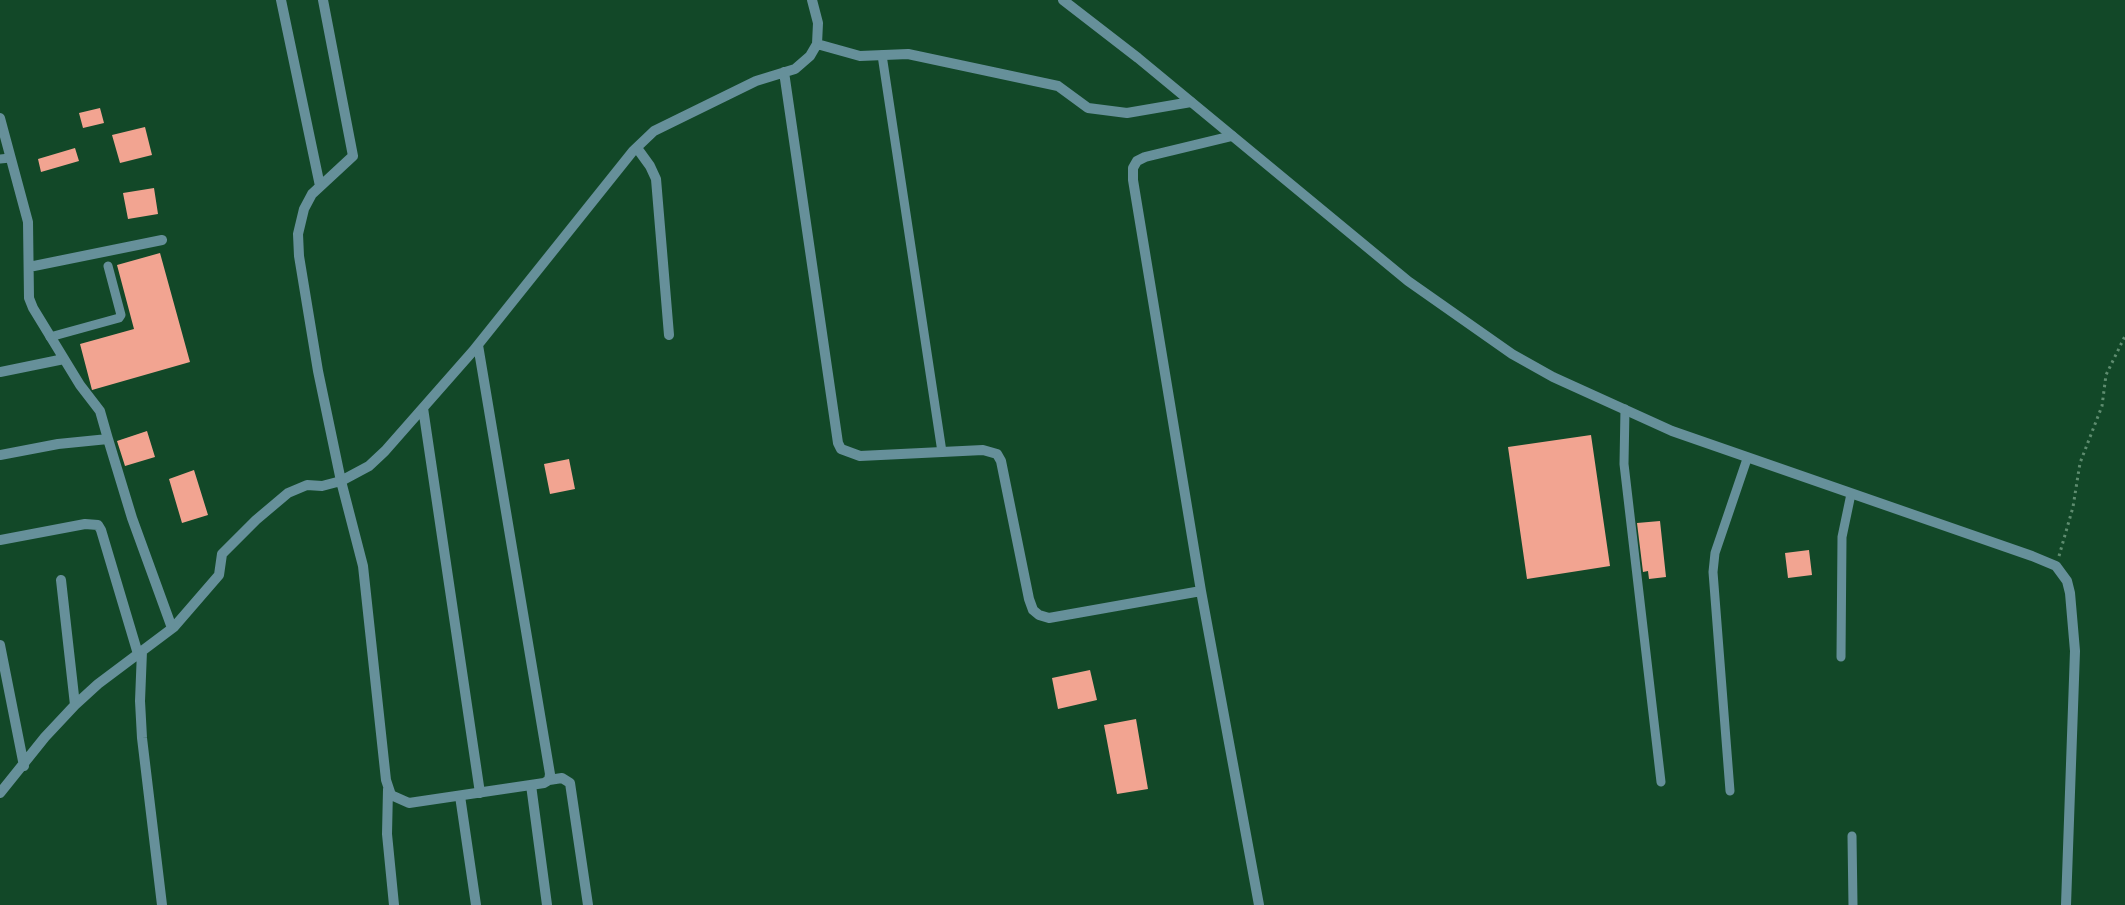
<!DOCTYPE html>
<html>
<head>
<meta charset="utf-8">
<style>
	body { margin:0 }
	canvas { display:block; background:#124828 }
</style>
</head>
<body>
<canvas width="2125" height="905"></canvas>
<script>
const c = document.querySelector('canvas').getContext('2d');
c.lineJoin = 'round';
function paint(path, color) {
  c.fillStyle = color;
  c.fill(path, 'evenodd');
}
function toPath(rows) {
  const path = new Path2D();
  for (const r of rows) {
    path.moveTo(r[0], r[1]);
    for (let i = 2; i < r.length; i += 2) path.lineTo(r[i], r[i + 1]);
  }
  return path;
}
function strokePath(path, color, width, dash) {
  c.strokeStyle = color;
  c.lineWidth = width;
  c.lineCap = dash ? 'butt' : 'round';
  c.setLineDash(dash || []);
  c.stroke(path);
}
const building = toPath([
	[100,108,104,123,83,128,79,113],
	[145,127,152,155,120,163,112,135],
	[75,148,79,161,41,172,38,159],
	[154,188,158,214,128,219,123,193],
	[160,253,190,362,92,390,80,344,134,329,117,265],
	[147,431,155,457,125,466,117,441],
	[1591,435,1610,566,1527,579,1508,447],
	[569,459,575,489,550,494,544,464],
	[194,470,208,515,182,523,169,479],
	[1660,521,1666,577,1649,579,1648,571,1643,572,1637,523],
	[1809,550,1812,575,1788,578,1785,553],
	[1090,670,1097,700,1058,709,1052,678],
	[1136,719,1148,789,1117,794,1104,725]
]);
const path = toPath([
	[2059,556,2073,507,2080,463,2102,406,2106,375,2125,336]
]);
const service = toPath([
	[882,55,942,452],
	[0,159,10,158],
	[50,337,119,318,121,315,108,266],
	[1625,409,1624,464,1661,782],
	[1841,657,1842,537,1851,494],
	[1730,791,1713,572,1715,553,1747,459],
	[1852,836,1853,905]
]);
const minor = toPath([
	[281,0,320,186],
	[323,0,353,156,312,194,304,209,298,234,299,256,318,371,341,481,363,566,386,780,391,795,409,803,544,783,549,780,550,774,478,345],
	[817,44,860,56,908,54,1058,86,1088,108,1127,113,1191,102],
	[784,72,838,443,841,449,860,456,983,450,997,454,1001,461,1029,599,1033,610,1039,615,1049,618,1201,591],
	[0,118,28,222,29,298,33,308,80,385,100,411,108,439],
	[1232,136,1145,157,1137,161,1133,168,1133,180,1201,591,1259,905],
	[637,148,650,166,656,179,669,335],
	[29,267,162,240],
	[0,372,64,359],
	[423,408,480,793],
	[0,455,58,444,108,439,132,518,172,628],
	[0,540,85,524,98,525,101,530,138,654],
	[61,580,75,705],
	[0,645,24,766],
	[142,651,140,701,142,738,162,905],
	[549,780,562,778,570,783,588,905],
	[531,785,547,905],
	[388,789,387,834,394,905],
	[0,793,45,737,75,705,98,684,174,627,219,575,222,554,256,520,288,493,307,485,322,486,341,481,369,466,385,451,473,351,633,151,654,131,756,81,795,69,810,56,817,44,818,23,812,0],
	[460,796,476,905]
]);
const tertiary = toPath([
	[1063,0,1138,58,1408,281,1512,354,1553,377,1672,431,2032,556,2056,566,2067,581,2070,593,2075,651,2066,905]
]);
paint(building, '#f2a491');
strokePath(path, '#5e8c6f', 3, [2.5, 4]);
strokePath(service, '#66909a', 9);
strokePath(minor, '#66909a', 10);
strokePath(tertiary, '#66909a', 10);
</script>
</body>
</html>
